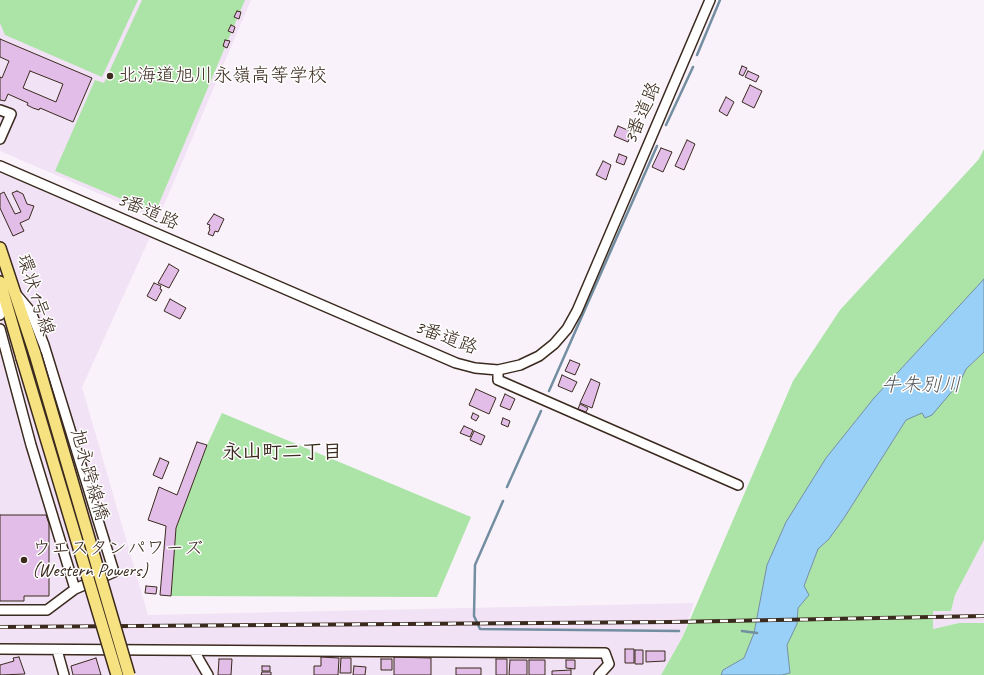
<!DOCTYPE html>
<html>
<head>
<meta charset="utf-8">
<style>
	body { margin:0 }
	canvas { display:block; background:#f9f2fa }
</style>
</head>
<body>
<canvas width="984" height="675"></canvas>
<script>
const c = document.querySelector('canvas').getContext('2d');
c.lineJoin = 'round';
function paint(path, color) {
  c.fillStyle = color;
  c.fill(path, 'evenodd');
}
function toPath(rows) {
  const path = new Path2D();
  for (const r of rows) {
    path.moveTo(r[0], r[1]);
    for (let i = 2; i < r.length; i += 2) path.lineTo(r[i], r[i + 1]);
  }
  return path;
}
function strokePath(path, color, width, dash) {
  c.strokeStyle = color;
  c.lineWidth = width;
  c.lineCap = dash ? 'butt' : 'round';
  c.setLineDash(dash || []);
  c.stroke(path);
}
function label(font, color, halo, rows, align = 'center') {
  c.font = font + ' Caveat,"Klee One",sans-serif';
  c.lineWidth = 3;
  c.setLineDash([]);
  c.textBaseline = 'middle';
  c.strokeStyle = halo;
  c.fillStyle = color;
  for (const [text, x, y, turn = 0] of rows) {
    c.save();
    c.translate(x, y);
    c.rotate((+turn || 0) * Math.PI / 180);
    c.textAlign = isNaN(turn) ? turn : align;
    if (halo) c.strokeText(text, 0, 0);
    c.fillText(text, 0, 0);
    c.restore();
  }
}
const built = toPath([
	[0,0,251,0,158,219,0,151],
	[0,173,151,235,82,387,148,615,694,603,682,638,661,675,0,675],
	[984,540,984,623,959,623,933,629,933,610,951,611,955,595]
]);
const green = toPath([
	[0,0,138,0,102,77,5,35,0,23],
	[142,0,245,0,155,213,55,171,95,80,104,83],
	[984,149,984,279,874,398,826,458,786,522,767,565,754,633,744,658,723,670,721,675,661,675,682,638,793,381,840,310,979,159],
	[984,352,984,540,955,595,951,611,933,611,933,629,959,623,984,623,984,675,782,675,790,673,787,645,797,624,798,608,808,595,804,587,818,549,829,539,844,518,906,420,922,413,960,382,966,369],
	[222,413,471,517,437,597,171,596,176,528,207,445]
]);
const water = toPath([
	[984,279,984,352,966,369,960,382,932,415,925,418,922,413,906,420,844,518,829,539,818,549,804,586,809,595,798,608,797,624,787,645,790,673,782,675,721,675,723,670,744,658,754,633,767,565,786,522,826,458,874,398,984,279]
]);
const stream = toPath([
	[697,55,720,0],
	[666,125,693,67],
	[549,391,657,146],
	[507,487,541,411],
	[503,501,475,565,474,616,480,629,679,631],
	[742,631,757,633]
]);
const building = toPath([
	[237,11,241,12,239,19,234,17,237,11],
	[231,25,235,27,233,33,228,31,231,25],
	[0,39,92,78,73,122,40,108,39,110,33,108,27,105,28,103,8,94,5,101,0,100,0,77,2,78,9,61,0,57,0,39],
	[30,71,63,84,56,102,23,88,30,71],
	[225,40,230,41,227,48,223,46,225,40],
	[742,66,747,68,743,76,739,74,742,66],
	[748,71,759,76,756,82,745,77,748,71],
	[750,85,762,91,754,108,742,102,750,85],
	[726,97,734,102,727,116,719,111,726,97],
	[618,126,632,132,628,142,614,136,618,126],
	[687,140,695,144,684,170,675,166,687,140],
	[661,148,672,152,663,172,652,167,661,148],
	[619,154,627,157,624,165,616,162,619,154],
	[603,161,611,165,606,180,596,175,603,161],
	[17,191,23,194,27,204,34,206,29,219,20,223,24,231,13,236,0,208,0,194,4,192,15,214,21,212,12,193,17,191],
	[214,214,224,219,218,232,215,231,213,236,208,234,210,229,209,228,210,225,207,224,214,214],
	[169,264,179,270,169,288,158,283,169,264],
	[154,283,161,286,160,289,162,290,156,301,147,296,154,283],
	[170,299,186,308,180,319,164,311,170,299],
	[570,360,580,364,575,375,565,371,570,360],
	[562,375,577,382,572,392,558,386,562,375],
	[591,379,600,383,592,408,580,403,591,379],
	[476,389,496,398,489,414,469,405,476,389],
	[505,394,515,399,510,410,500,406,505,394],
	[580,404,588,408,586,412,578,409,580,404],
	[473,413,479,416,476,421,471,418,473,413],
	[503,418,510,421,508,427,501,424,503,418],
	[464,426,473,430,470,437,460,433,464,426],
	[474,431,485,436,481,445,470,440,474,431],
	[197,442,207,445,176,528,171,596,160,595,166,526,148,520,159,487,177,495,197,442],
	[160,458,169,462,162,479,153,475,160,458],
	[0,515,46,515,49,524,49,596,24,596,24,601,0,601,0,515],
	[146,586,157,587,156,594,145,593,146,586],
	[625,649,634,649,634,663,625,663,625,649],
	[635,650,643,650,643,664,635,664,635,650],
	[646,651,665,651,665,661,646,662,646,651],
	[19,657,25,674,0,675,0,665,14,661,13,658,19,657],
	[321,657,339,658,338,675,314,675,314,666,321,666,321,657],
	[394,657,431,658,431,675,394,675,394,657],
	[96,658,101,675,73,675,71,666,96,658],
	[341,658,351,658,351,673,340,673,341,658],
	[219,659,232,659,231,675,218,675,219,659],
	[381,659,392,659,392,670,381,670,381,659],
	[496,659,507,659,507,675,496,675,496,659],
	[510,660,527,660,527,675,509,675,510,660],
	[529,660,545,660,545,675,529,675,529,660],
	[566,660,575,660,575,669,566,668,566,660],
	[262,666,270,666,270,671,262,671,262,666],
	[354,666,366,667,365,675,353,675,354,666],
	[456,668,481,668,481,675,456,675,456,668],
	[571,670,571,675,552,675,552,671,571,670],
	[262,672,271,672,271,675,261,675,262,672]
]);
const minor = toPath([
	[0,110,11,114,0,139],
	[0,166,456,363,475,368,498,370,520,365,539,356,554,344,567,329,577,311,710,0],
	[0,315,4,297],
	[0,329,31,445,75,589],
	[498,370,498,380,738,485],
	[0,610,47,610,75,589,114,572,44,345,31,312,16,294],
	[0,649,605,653,609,664,599,675],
	[57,650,64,675],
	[194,651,208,675]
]);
const major = toPath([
	[0,248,35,354],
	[0,282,22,358]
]);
const rail = toPath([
	[0,627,672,622,984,616]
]);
const majorBridge = toPath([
	[35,354,129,675],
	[22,358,117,675]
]);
const markers = [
	[110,76,4,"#3b2a1e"],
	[24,560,4,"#3b2a1e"]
];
const poiNames = [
	["北海道旭川永嶺高等学校",118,76],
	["ウエスタンパワーズ",32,549],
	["(Western Powers)",32,571]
];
const streetNames = [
	["3番道路",643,113,-67],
	["3番道路",148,212,23],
	["環状1号線",35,295,72],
	["3番道路",446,338,20],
	["旭永跨線橋",89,475,74]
];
const waterNames = [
	["牛朱別川",921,386]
];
const neighbourhoodNames = [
	["永山町二丁目",282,453]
];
paint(built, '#f2e2f5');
paint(green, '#ace4a8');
paint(water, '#99d0f8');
strokePath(water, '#738ea1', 1);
strokePath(stream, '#738ea1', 2.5);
paint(building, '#e2bde8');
strokePath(building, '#3b2a1e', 1);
strokePath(minor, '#3b2a1e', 12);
strokePath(major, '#3b2a1e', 14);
strokePath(minor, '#fff', 9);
strokePath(major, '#f6e281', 11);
strokePath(rail, '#3b2a1e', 4);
strokePath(rail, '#fff', 2.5, [8]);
strokePath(majorBridge, '#3b2a1e', 14, []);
strokePath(majorBridge, '#f6e281', 11);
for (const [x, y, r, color] of markers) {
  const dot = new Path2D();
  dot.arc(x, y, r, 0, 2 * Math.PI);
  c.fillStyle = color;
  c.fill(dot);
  strokePath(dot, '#fff', 1.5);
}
label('19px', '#3b2a1e', '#fff', poiNames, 'left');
label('19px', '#3b2a1e', '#fff', streetNames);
label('italic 20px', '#575c5f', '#fff', waterNames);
label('bold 20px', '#3b2a1e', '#fff', neighbourhoodNames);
</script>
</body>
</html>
